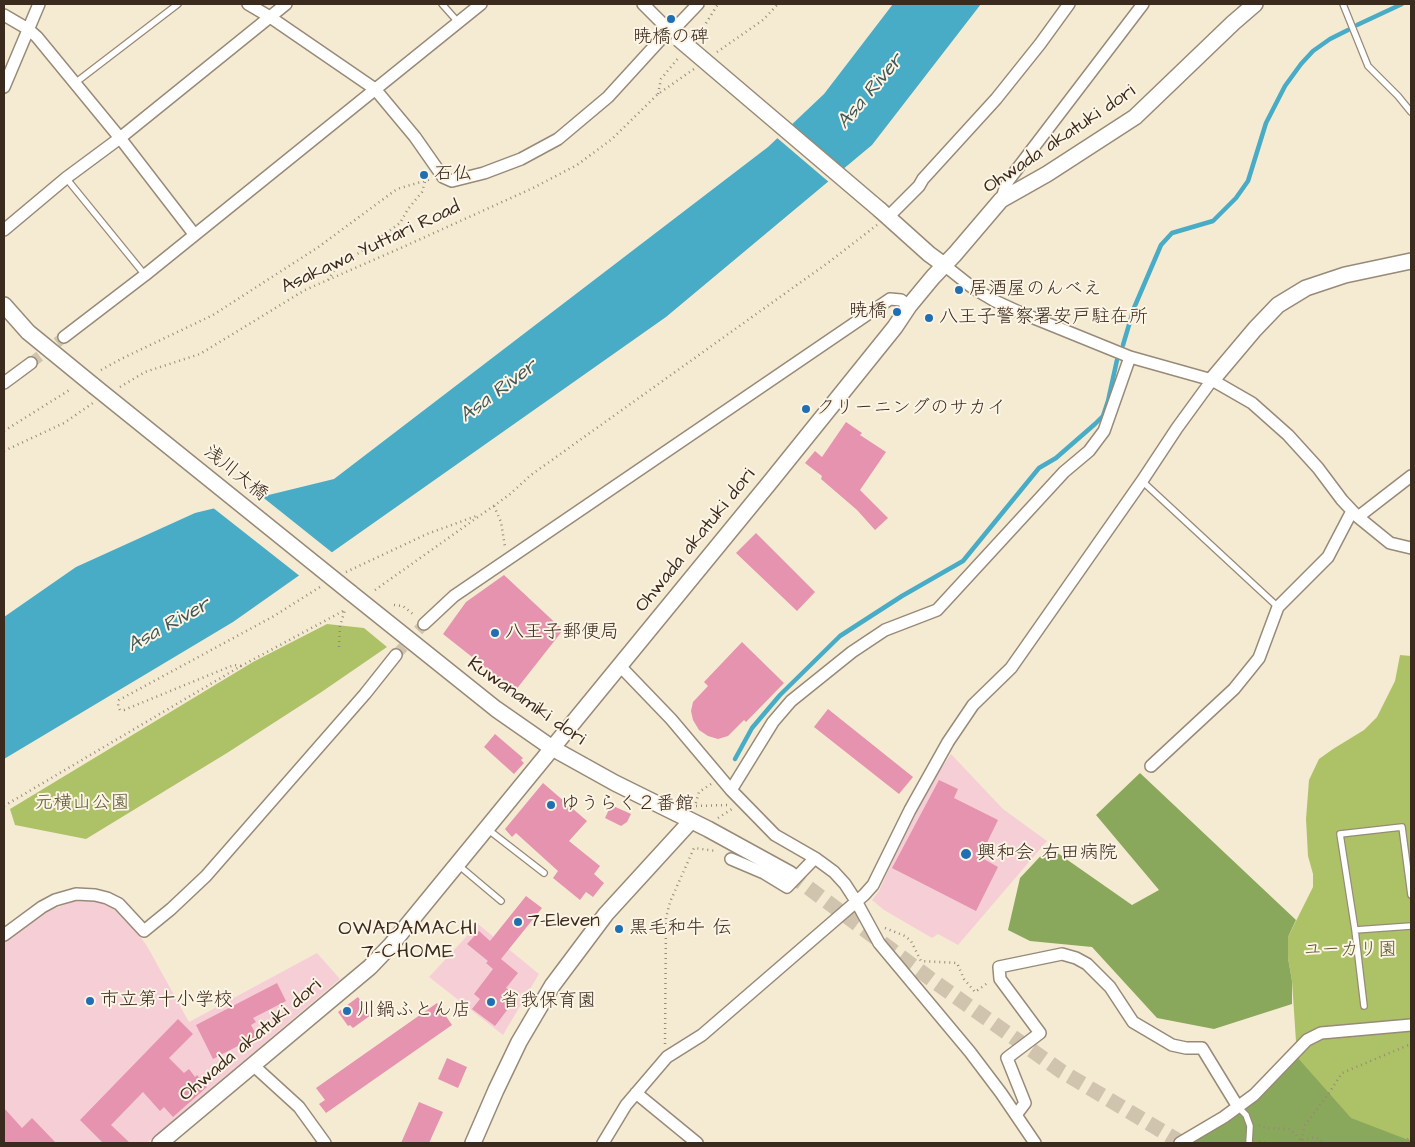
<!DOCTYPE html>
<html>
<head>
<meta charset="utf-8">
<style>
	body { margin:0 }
	#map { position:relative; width:1415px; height:1147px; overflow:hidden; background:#f5ebd3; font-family:"Architects Daughter",sans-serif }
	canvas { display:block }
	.frame { position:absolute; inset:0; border:5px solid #3b2a1e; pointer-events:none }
</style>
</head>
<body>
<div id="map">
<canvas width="1415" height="1147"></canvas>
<div class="frame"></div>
</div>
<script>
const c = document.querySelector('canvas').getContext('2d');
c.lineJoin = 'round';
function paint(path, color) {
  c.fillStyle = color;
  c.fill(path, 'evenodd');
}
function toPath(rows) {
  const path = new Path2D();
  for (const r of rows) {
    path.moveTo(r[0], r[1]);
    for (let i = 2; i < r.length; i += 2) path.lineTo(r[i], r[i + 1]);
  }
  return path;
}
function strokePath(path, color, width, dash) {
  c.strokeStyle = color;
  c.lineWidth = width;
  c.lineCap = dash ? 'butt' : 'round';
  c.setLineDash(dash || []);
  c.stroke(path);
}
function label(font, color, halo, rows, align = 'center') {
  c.font = font + ' "Architects Daughter","Klee One",sans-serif';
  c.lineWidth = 4;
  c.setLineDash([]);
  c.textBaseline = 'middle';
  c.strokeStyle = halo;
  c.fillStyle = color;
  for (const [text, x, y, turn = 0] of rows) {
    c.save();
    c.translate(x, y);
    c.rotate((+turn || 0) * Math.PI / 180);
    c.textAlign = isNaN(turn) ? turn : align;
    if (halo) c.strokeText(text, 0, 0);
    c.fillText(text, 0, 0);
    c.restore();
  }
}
const built = toPath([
	[951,754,1003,809,1047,841,958,945,938,934,932,938,884,910,872,900,879,891,899,847,932,781],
	[92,899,105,902,116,907,129,921,147,946,189,1022,317,953,340,979,147,1143,4,1143,4,943,43,913,77,900],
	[478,924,539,974,503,1035,429,977]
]);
const green = toPath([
	[327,624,364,628,387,647,320,693,227,753,86,839,15,825,10,809,253,662],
	[1400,655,1411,656,1411,1143,1188,1143,1268,1090,1297,1057,1292,981,1288,958,1288,937,1313,887,1313,874,1308,856,1306,819,1309,780,1319,759,1333,749,1364,730,1377,717,1395,681]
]);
const forest = toPath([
	[1140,773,1296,920,1288,937,1288,958,1292,981,1292,1004,1214,1029,1157,1018,1092,947,1030,941,1008,930,1020,878,1049,847,1132,905,1159,890,1096,815],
	[1297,1057,1351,1118,1411,1141,1411,1143,1188,1143,1268,1090]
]);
const water = toPath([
	[893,4,981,4,872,145,666,317,233,622,4,759,4,617,76,567,195,513,334,479,768,147,824,94]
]);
const pier = toPath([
	[789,123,845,170,830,183,776,137],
	[260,495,334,554,301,577,212,507]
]);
const stream = toPath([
	[1357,25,1402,4],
	[1123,345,1134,308,1161,245,1172,233,1213,221,1236,198,1248,181,1266,123,1285,86,1301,64,1313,51,1330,39,1348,30],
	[735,759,752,728,780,695,840,636,902,596,963,561,1039,468,1056,458,1095,424,1103,416,1108,401,1117,360]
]);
const building = toPath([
	[846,422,862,433,860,435,886,452,860,490,888,518,875,530,857,510,821,479,822,476,805,463,815,451,822,457],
	[756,533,815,592,797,611,736,553],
	[504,575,563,630,515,691,443,634,466,602],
	[742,642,784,683,746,722,744,720,728,736,718,739,708,736,699,730,693,720,691,711,693,702,708,686,704,682],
	[828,709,913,777,899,794,814,727],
	[495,734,523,758,521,760,524,763,514,774,484,747],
	[939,780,958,789,954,798,998,820,980,857,998,867,976,911,892,868],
	[543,783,587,821,569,841,600,866,594,874,604,883,593,897,586,892,580,900,553,878,558,871,516,833,512,837,505,829],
	[611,805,631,814,627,822,621,826,605,818],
	[526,896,542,908,501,959,518,973,506,988,517,997,495,1026,472,1009,480,999,474,994,493,969,486,963,488,961,467,944,479,931,490,941],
	[277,983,286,1001,253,1018,256,1022,251,1025,257,1036,213,1059,196,1025],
	[358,997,371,1015,353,1028,350,1025,348,1026,338,1012],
	[437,1003,452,1025,326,1113,319,1104,325,1100,316,1088],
	[178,1019,193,1034,169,1058,184,1073,189,1069,195,1077,197,1075,207,1087,173,1117,164,1107,160,1111,143,1092,111,1125,130,1143,103,1143,80,1120],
	[447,1058,467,1067,458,1088,438,1079],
	[419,1102,443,1112,429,1143,401,1143],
	[4,1108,22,1128,32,1118,56,1143,4,1143]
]);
const minorTunnel = toPath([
	[31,363,64,337],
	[396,655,424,624]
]);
const tertiaryTunnel = toPath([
	[790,874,932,980,1061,1071,1182,1143]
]);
const path = toPath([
	[698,36,718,4],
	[717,52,763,20,778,4],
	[658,94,661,79,679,57],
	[328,280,334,271,400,223,408,209,422,192,425,182],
	[101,370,121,359,213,315,317,248,397,189,431,179],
	[120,387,145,372,200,354,305,290,403,247,533,188,577,165,612,139,658,94,694,69],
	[4,431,71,389],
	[4,451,64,423,93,403],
	[494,506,501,522,505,547],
	[346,572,427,534,479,515],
	[375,590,509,495,531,475,829,262,877,225],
	[394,605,403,606,414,615],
	[339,647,340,626,345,610],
	[241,666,234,665,219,671,124,710,120,710,118,706,119,700,274,616,320,587],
	[711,784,699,792,695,806,728,805],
	[4,806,241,666,345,610],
	[718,818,732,809],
	[885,928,905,936,911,941,921,961,957,963,964,979,975,992,989,982],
	[665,1044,666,918,670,902,694,848,716,851],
	[1259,1125,1267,1128,1290,1129,1301,1140,1301,1143],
	[1301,1140,1305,1125,1329,1093,1342,1073,1411,1044],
	[1259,1141,1268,1143],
	[1299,1143,1301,1140,1315,1137,1325,1143],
	[1404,1143,1411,1136]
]);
const service = toPath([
	[442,4,458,22],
	[1343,4,1368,66,1398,96,1411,112],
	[75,83,178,4],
	[66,178,145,275],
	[1142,481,1278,607],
	[486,828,544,873],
	[457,864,501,901],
	[1355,930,1411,926],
	[1364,1006,1355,930,1340,834,1402,827,1411,895],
	[1238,1107,1246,1115,1250,1126,1249,1143]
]);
const minor = toPath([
	[248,4,270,17,375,89,415,137,443,177,452,181,484,173,521,159,558,139,608,97,661,39,677,26,698,4],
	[643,4,670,31],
	[4,15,28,29,37,37,120,138,194,234],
	[4,87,39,4],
	[1001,200,1008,181,1143,4],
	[888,217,919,186,923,179,996,99,1040,44,1069,4],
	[4,230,66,178,120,138,286,4],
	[944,265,973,288,995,301,1019,312,1130,357,1212,380,1252,403,1288,435,1318,468,1342,500,1358,517,1390,543,1411,548],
	[64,337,145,275,481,4],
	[4,383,31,363],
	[1358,517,1411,476],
	[424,624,454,596,890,299,901,300,909,306],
	[619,665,671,719,731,790,775,835,815,858,834,872,845,884,856,901,879,943,970,1052,1001,1093,1035,1143],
	[1151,766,1234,689,1259,658,1278,607,1328,557,1352,511],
	[731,790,773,722,791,701,852,652,885,630,937,610,1064,472,1089,451,1104,431,1130,357],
	[731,859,764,873,787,887,815,858],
	[4,935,42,907,55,900,76,894,95,895,107,898,119,904,144,931,171,909,206,876,365,694,396,655],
	[254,1066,299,1107,325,1143],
	[636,1093,697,1143],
	[1016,1115,1025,1103,1007,1058,1040,1033,1000,979,999,967,1062,954,1076,958,1087,964,1110,987,1133,1022,1172,1045,1186,1048,1202,1048,1238,1107],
	[603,1143,626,1105,667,1057,702,1035,864,895,873,885,910,810,948,742,973,705,1011,668,1142,481,1177,428,1212,380],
	[1180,1143,1224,1117,1254,1095,1307,1040,1321,1033,1411,1025]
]);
const tertiary = toPath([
	[880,210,929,254,944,265],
	[4,305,28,332,94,386],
	[1212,380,1255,329,1278,305,1306,288,1345,275,1411,261],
	[351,593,496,709,552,748,615,783,708,829,790,874],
	[160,1143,370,967,391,945,771,481,895,327,909,306,933,277,955,254,1001,200,1047,174,1135,117,1233,23,1255,4],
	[473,1143,496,1090,519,1042,552,986,606,914,691,821]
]);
const tertiaryBridge = toPath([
	[679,39,880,210],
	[94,386,351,593]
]);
const markers = [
	[671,19,5,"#1f6fb2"],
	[424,175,5,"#1f6fb2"],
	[959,290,5,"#1f6fb2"],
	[897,312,5,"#1f6fb2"],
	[929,318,5,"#1f6fb2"],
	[806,409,5,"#1f6fb2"],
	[495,633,5,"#1f6fb2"],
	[551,805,5,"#1f6fb2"],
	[966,854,6,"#1f6fb2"],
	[518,922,5,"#1f6fb2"],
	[619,929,5,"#1f6fb2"],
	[90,1001,5,"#1f6fb2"],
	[491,1002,5,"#1f6fb2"],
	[347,1011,5,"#1f6fb2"]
];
const poiNames = [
	["暁橋の碑",671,38,"center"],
	["石仏",434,175],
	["居酒屋のんべえ",969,290],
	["暁橋",887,312,"right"],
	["八王子警察署安戸駐在所",939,318],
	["クリーニングのサカイ",816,409],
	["八王子郵便局",505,633],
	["ゆうらく２番館",561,805],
	["興和会 右田病院",977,854],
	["7-Eleven",528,922],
	["黒毛和牛 伝",629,929],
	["市立第十小学校",100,1001],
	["省我保育園",501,1002],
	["川鍋ふとん店",357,1011]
];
const streetNames = [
	["Ohwada akatuki dori",1060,140,-34],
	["Asakawa Yuttari Road",371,248,-25],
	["浅川大橋",235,474,39],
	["Ohwada akatuki dori",696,541,-51],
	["Kuwanamiki dori",526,702,35],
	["Ohwada akatuki dori",251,1041,-40]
];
const parkNames = [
	["元横山公園",82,804],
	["ユーカリ園",1350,951]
];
const waterNames = [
	["Asa River",871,92,-50],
	["Asa River",499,392,-37],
	["Asa River",169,626,-29]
];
const neighbourhoodNames = [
	["OWADAMACHI",408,930],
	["7-CHOME",408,953]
];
paint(built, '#f6cfd6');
paint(green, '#adc266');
paint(forest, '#8aa85b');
paint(water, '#48acc7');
paint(pier, '#f5ebd3');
strokePath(stream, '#48acc7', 4.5);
paint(building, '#e593ae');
strokePath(minorTunnel, '#d0c4af', 11, [11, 5.5]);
strokePath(tertiaryTunnel, '#d0c4af', 15, [15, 8]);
strokePath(service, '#988a78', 8);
strokePath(minor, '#988a78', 14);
strokePath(tertiary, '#988a78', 18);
strokePath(path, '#988a78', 2.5, [1, 4]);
strokePath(service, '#fff', 5.5);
strokePath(minor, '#fff', 11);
strokePath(tertiary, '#fff', 15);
strokePath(tertiaryBridge, '#988a78', 18, []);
strokePath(tertiaryBridge, '#fff', 15);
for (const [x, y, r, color] of markers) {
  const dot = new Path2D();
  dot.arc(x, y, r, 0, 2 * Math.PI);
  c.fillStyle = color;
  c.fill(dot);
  strokePath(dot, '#fcf5e5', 2);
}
label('19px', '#3b2a1e', '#fcf5e5', poiNames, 'left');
label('19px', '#3b2a1e', '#fcf5e5', streetNames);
label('19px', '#5d5834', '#fcf5e5', parkNames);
label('italic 20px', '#405859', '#fcf5e5', waterNames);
c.letterSpacing = '1px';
label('20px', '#3b2a1e', '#fcf5e5', neighbourhoodNames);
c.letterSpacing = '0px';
</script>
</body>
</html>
